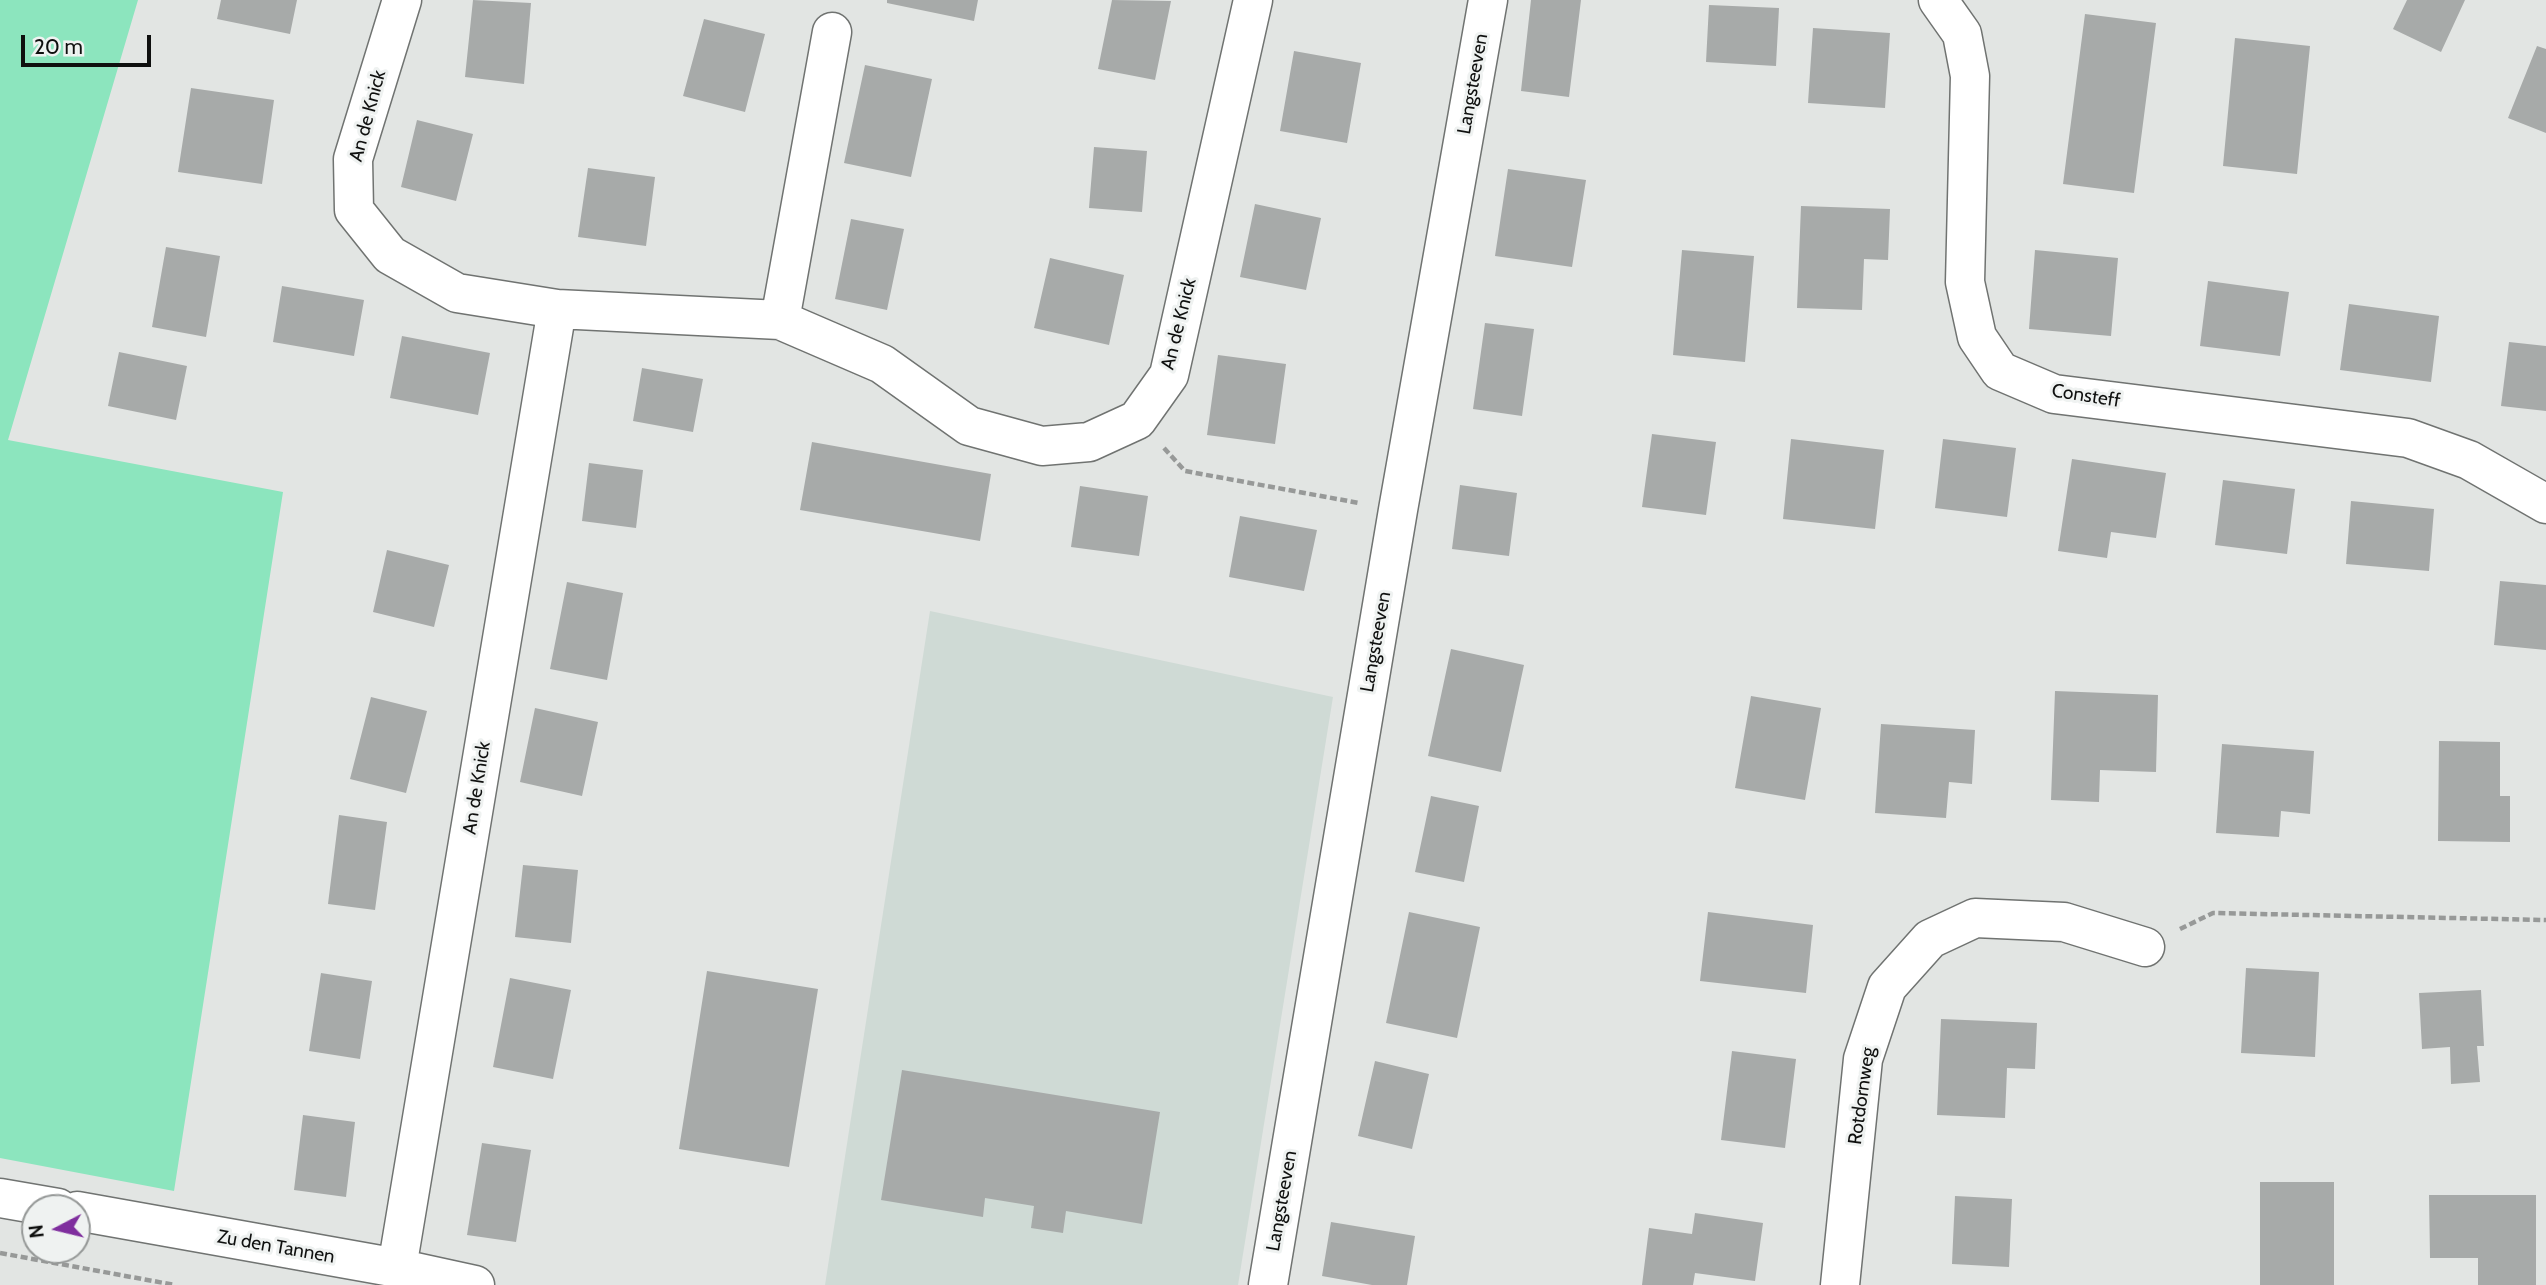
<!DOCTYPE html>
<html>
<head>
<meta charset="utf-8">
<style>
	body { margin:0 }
	#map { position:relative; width:2546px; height:1285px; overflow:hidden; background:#e2e5e3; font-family:Cabin,sans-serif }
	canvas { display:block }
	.north { position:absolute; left:21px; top:1194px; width:70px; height:70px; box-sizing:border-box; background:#eff2f1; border:2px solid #959897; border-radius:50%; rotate:263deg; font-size:19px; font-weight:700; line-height:28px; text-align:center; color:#0f100f }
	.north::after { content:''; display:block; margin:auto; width:24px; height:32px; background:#7f2e9e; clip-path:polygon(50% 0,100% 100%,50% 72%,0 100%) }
	.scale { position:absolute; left:21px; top:35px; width:130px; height:32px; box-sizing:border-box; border:4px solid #0f100f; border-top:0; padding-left:9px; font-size:21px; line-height:24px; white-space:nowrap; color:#0f100f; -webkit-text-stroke:5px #eff2f1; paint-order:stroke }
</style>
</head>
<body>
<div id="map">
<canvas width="2546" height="1285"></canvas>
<div class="north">N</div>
<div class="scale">20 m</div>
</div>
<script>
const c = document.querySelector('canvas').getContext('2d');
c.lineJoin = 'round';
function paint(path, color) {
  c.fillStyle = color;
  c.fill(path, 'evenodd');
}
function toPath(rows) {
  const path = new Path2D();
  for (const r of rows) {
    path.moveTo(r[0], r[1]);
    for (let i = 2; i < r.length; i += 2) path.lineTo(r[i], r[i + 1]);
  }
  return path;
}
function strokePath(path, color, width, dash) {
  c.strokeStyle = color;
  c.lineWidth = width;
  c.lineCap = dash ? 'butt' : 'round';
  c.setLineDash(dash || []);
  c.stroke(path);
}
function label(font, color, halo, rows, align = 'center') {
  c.font = font + ' Cabin,sans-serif';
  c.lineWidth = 6;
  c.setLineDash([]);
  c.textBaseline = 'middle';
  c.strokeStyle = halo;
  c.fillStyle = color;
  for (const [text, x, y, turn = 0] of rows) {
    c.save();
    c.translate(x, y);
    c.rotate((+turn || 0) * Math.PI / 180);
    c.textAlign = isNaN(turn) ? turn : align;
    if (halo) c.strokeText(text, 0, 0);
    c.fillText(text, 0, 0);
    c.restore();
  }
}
const built = toPath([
	[930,611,1333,697,1238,1285,825,1285]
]);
const green = toPath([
	[0,0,138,0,8,440,283,492,174,1191,0,1158]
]);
const building = toPath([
	[221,0,297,0,290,34,217,19],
	[473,0,531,3,524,84,465,77],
	[887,0,978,0,974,21,887,3],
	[1112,0,1171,1,1155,80,1098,69],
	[1531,0,1581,0,1569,97,1521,91],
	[2407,0,2465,0,2441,52,2393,29],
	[1709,5,1779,8,1776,66,1706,62],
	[2085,14,2156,23,2134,193,2063,184],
	[704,19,765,34,745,112,683,96],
	[1813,28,1890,33,1885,108,1808,103],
	[2235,38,2310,46,2297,174,2223,166],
	[2537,46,2546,49,2546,133,2508,118],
	[1294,51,1361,63,1347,143,1280,131],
	[865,65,932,79,911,177,844,163],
	[191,88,274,100,262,184,178,172],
	[417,120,473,134,456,201,401,187],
	[1094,147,1147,151,1142,212,1089,208],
	[588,168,655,177,646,246,578,237],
	[1508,169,1586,180,1572,267,1495,256],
	[1255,204,1321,218,1306,290,1240,277],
	[1801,206,1890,209,1888,260,1864,259,1862,310,1797,308],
	[851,219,904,229,887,310,835,299],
	[166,247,220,256,206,337,152,327],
	[1682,250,1754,256,1745,362,1673,355],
	[2035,250,2118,258,2111,336,2029,329],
	[1050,258,1124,275,1109,345,1034,328],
	[2208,281,2289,292,2280,356,2200,346],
	[282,286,364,300,354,356,273,342],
	[2349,304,2439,316,2431,382,2340,370],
	[1485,323,1534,329,1522,416,1473,409],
	[402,336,490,353,478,415,390,398],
	[2509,342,2546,346,2546,411,2501,406],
	[119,352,187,366,176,420,108,406],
	[1218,355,1286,364,1275,444,1207,435],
	[642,368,703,379,693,432,633,421],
	[1652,434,1716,442,1706,515,1642,507],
	[1791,439,1884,450,1875,529,1783,519],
	[1943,439,2016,448,2007,517,1935,508],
	[812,442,991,474,980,541,800,510],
	[2072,459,2166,473,2156,538,2111,532,2107,558,2058,551],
	[589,463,643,470,636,528,582,521],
	[2223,480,2295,489,2287,554,2215,545],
	[1460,485,1517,493,1509,556,1452,549],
	[1080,486,1148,496,1139,556,1071,547],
	[2351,501,2434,509,2429,571,2346,564],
	[1240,516,1317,530,1304,591,1229,577],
	[387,550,449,565,434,627,373,612],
	[2500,581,2546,585,2546,650,2494,645],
	[567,582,623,593,607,680,550,669],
	[1451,649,1524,665,1501,772,1428,756],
	[2055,691,2158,695,2156,772,2100,770,2099,802,2051,800],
	[1751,696,1821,708,1805,800,1735,788],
	[371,697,427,711,406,793,350,779],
	[535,708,598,722,582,796,520,782],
	[1881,724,1975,730,1972,784,1949,782,1946,818,1875,813],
	[2439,741,2500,742,2500,796,2510,796,2510,842,2438,841],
	[2222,744,2314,751,2310,814,2281,811,2279,837,2216,833],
	[1431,796,1479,806,1464,882,1415,872],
	[339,815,387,822,375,910,328,904],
	[523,865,578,870,571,943,515,937],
	[1409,912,1480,927,1457,1038,1386,1023],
	[1708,912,1813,925,1806,993,1700,981],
	[2246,968,2319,972,2315,1057,2241,1053],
	[707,971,818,989,789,1167,679,1149],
	[321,973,372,981,360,1059,309,1051],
	[510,978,571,990,553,1079,493,1067],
	[2481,990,2484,1046,2477,1046,2480,1082,2451,1084,2450,1047,2422,1049,2419,993],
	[1941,1019,2037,1023,2035,1069,2007,1068,2005,1118,1937,1115],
	[1732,1051,1796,1059,1785,1148,1721,1140],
	[1375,1061,1429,1074,1412,1149,1358,1136],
	[902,1070,1160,1112,1142,1224,1066,1211,1063,1233,1031,1228,1034,1206,985,1198,983,1217,881,1200],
	[303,1115,355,1122,346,1197,294,1190],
	[482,1143,531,1150,516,1242,467,1235],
	[2260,1182,2334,1182,2334,1285,2260,1285],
	[2429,1195,2536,1195,2536,1285,2478,1285,2478,1258,2430,1258],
	[1955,1196,2012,1199,2009,1267,1952,1264],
	[1695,1213,1763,1223,1755,1281,1695,1273,1693,1285,1642,1285,1649,1228,1692,1234],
	[1331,1222,1415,1236,1407,1285,1372,1285,1322,1276]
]);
const path = toPath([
	[1164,448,1185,471,1359,503],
	[2180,929,2213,913,2546,920],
	[0,1253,175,1285]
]);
const minor = toPath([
	[402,0,353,159,354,210,390,255,457,293,557,309,780,320,882,364,969,426,1042,446,1089,442,1137,420,1169,375,1253,0],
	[1938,0,1962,34,1970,76,1965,282,1977,337,2000,371,2054,394,2408,438,2469,460,2546,504],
	[780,320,832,32],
	[0,1198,58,1208],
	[77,1211,397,1268,475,1285],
	[397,1268,557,309],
	[1268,1285,1398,510,1488,0],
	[1840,1285,1863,1059,1887,987,1930,939,1975,918,2064,922,2145,947]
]);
const streetNames = [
	["Langsteeven",1473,84,-80],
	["An de Knick",368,116,-75],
	["An de Knick",1179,324,-76],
	["Consteff",2086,396,9],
	["Langsteeven",1376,642,-80],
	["An de Knick",477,788,-81],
	["Rotdornweg",1862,1096,-82],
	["Langsteeven",1282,1201,-80],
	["Zu den Tannen",276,1247,10]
];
paint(built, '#cfdad5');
paint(green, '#8ce5be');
paint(building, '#a7aaa9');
strokePath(minor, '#707371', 41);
strokePath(path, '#979998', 4.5, [7, 3.5]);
strokePath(minor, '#fff', 38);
label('19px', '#0f100f', '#eff2f1', streetNames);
</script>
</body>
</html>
